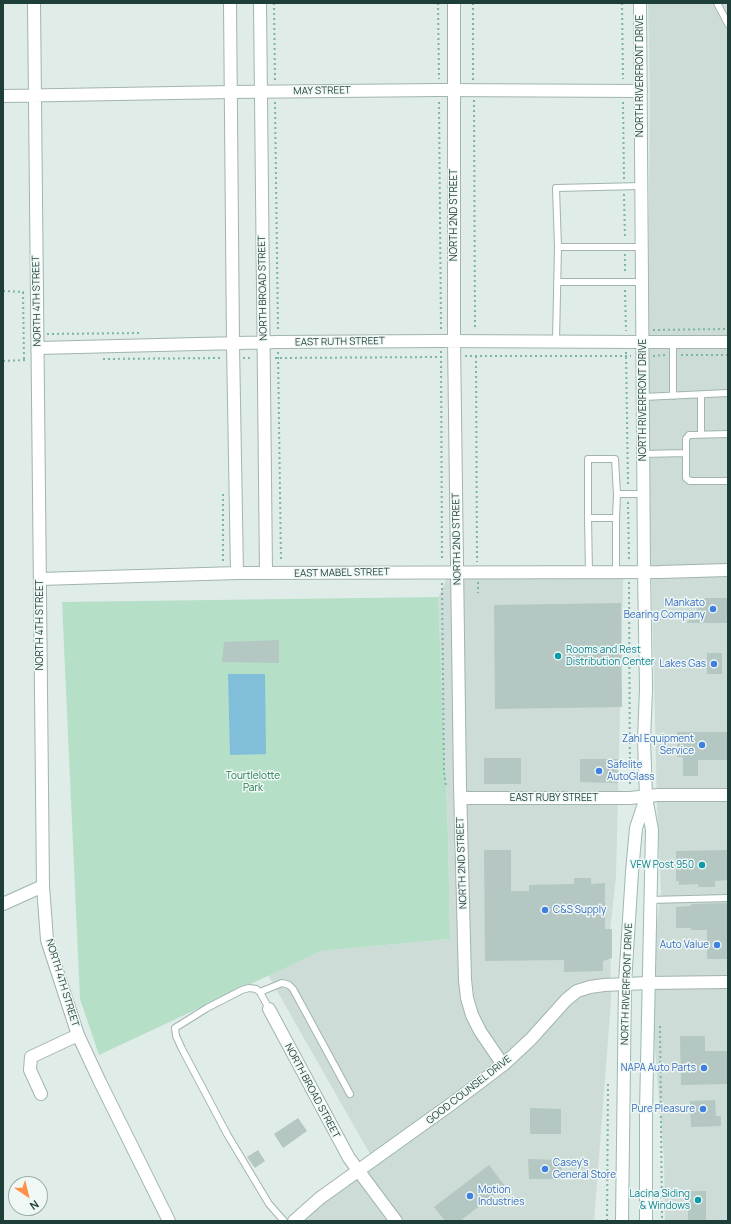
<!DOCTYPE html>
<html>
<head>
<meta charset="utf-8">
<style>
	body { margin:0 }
	#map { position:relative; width:731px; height:1224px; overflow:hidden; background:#dfece8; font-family:Manrope,sans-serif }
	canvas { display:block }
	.frame { position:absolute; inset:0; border:4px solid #1e3e3a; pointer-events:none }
	.north { position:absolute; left:8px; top:1176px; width:40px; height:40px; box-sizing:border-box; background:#f0f8f5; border:1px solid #9caeaa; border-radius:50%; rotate:145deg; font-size:11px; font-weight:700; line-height:16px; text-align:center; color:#1e3e3a }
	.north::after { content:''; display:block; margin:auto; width:14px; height:18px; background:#ff914a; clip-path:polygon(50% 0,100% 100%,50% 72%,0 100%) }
</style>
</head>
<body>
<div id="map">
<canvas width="731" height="1224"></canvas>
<div class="frame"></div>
<div class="north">N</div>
</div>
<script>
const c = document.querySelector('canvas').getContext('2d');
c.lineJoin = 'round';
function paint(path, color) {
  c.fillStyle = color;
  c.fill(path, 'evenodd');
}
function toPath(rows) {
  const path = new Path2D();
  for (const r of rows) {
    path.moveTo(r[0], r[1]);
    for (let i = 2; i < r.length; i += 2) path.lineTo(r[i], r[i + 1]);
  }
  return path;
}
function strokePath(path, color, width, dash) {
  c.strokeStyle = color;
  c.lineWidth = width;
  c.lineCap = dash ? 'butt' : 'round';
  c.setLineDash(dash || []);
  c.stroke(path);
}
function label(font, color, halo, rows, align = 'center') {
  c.font = font + ' Manrope,sans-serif';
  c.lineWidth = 3;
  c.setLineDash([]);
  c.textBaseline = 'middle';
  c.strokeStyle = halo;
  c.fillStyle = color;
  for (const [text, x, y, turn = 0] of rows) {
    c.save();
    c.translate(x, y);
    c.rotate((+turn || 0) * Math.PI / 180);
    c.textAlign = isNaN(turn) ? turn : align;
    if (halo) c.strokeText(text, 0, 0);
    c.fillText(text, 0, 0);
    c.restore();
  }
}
const built = toPath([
	[648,3,728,3,728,1221,665,1221,664,1159,650,988,661,891,657,804,648,427,648,330,650,90],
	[448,575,623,579,616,877,610,930,611,1001,594,1221,300,1221,374,1161,268,975,321,951,450,939,448,837,438,598]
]);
const green = toPath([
	[438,597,448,837,450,939,321,951,99,1055,80,999,62,602]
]);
const water = toPath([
	[228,674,265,674,266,754,230,755]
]);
const building = toPath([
	[705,598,728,598,728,623,687,623],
	[621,603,622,707,495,709,494,605],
	[279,640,279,663,222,662,224,642],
	[707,653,722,653,722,674,707,674],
	[677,732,728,732,728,760,698,760,698,776,683,776,683,757,677,757],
	[484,758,521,758,521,784,484,784],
	[580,759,618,759,618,783,580,782],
	[484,850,511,850,511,891,529,891,529,885,574,884,574,878,591,878,591,884,605,883,605,929,612,929,612,958,603,961,603,971,564,972,564,960,485,961],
	[728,850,728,880,715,881,715,887,698,887,698,884,679,885,679,881,676,881,676,851],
	[728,903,728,959,707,959,707,930,691,930,691,928,676,928,676,907,691,906,691,904],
	[680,1036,705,1036,705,1051,728,1051,728,1084,681,1085],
	[715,1100,716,1116,721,1116,721,1126,691,1127,690,1101],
	[530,1108,561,1109,561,1134,530,1134],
	[298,1118,307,1131,283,1148,274,1134],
	[258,1150,265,1161,255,1168,247,1157],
	[528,1159,562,1160,561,1179,529,1179],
	[489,1165,505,1186,460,1221,445,1221,434,1207],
	[690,1191,706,1191,706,1221,688,1221,688,1208,690,1208]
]);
const path = toPath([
	[274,3,275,82],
	[438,3,439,79],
	[473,3,473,80],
	[622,3,623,79],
	[474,100,475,330],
	[275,102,278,332],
	[439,102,441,331],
	[623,102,624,179],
	[624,194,625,239],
	[625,254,625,273],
	[625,290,626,331],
	[3,291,24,292],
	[23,292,24,360],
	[653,330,728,329],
	[47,334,141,333],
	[441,351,442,561],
	[278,352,281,562],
	[626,352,628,485],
	[681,355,728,355],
	[465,356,631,356],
	[476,356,477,562],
	[653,356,665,355],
	[243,358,253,358],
	[275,358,441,357],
	[103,359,223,358],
	[3,361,27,360],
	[223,494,223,562],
	[628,502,629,561],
	[478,582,478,593],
	[629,582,630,787],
	[442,583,444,772,446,786],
	[660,1026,662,1221],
	[607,1221,608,1084]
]);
const service = toPath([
	[717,3,728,24],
	[641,186,556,188,558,247,642,247],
	[557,282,642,282],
	[556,341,558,247],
	[673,342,673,396],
	[701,395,701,434],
	[643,397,728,393],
	[728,434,689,435,686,439,686,478,690,481,728,481],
	[643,454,686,453],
	[617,494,615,459,588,459,588,518,616,518,617,494,643,494],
	[588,518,589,572],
	[616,572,616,518],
	[650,900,728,898],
	[260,992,282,983,289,985,293,989,350,1094],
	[269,1009,260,992,256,989,249,988,242,990,207,1008,175,1028,176,1036,182,1049,227,1134,269,1204,284,1221]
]);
const minor = toPath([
	[230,3,233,344,237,573],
	[260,3,266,573],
	[454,3,454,340,460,786,465,980,467,998,472,1015,480,1031,503,1065],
	[38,348,278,342,440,341,642,342,728,342],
	[40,579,237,573,660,572,728,570],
	[461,798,630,798,658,795,728,795],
	[3,904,43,886],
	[648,983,728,982],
	[269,1009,349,1158,396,1221],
	[41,1094,30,1070,31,1057,78,1035]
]);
const tertiary = toPath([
	[34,3,43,886,47,940,78,1035,100,1082,169,1221],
	[3,96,231,92,439,90,641,91],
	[294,1221,320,1198,454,1102,503,1065,531,1039,566,1000,577,991,590,987,604,985,648,983]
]);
const secondary = toPath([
	[640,3,644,571,646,689,644,740,646,797,652,830,646,1112,646,1221],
	[622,1221,625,983,632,872,636,828,646,798]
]);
const markers = [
	[713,609,4,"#3f7fe0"],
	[558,656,4,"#0f9aa8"],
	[714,664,4,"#3f7fe0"],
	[702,745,4,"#3f7fe0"],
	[599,771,4,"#3f7fe0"],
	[702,865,4,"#0f9aa8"],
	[545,910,4,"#3f7fe0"],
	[717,945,4,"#3f7fe0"],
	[704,1068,4,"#3f7fe0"],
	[703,1109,4,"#3f7fe0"],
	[545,1169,4,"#3f7fe0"],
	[470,1196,4,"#3f7fe0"],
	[698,1200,4,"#0f9aa8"]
];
const streetNames = [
	["NORTH RIVERFRONT DRIVE",640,76,-90],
	["MAY STREET",322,91,-1],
	["NORTH 2ND STREET",454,215,-90],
	["NORTH BROAD STREET",263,288,-91],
	["NORTH 4TH STREET",37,301,-91],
	["EAST RUTH STREET",340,342,-1],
	["NORTH RIVERFRONT DRIVE",643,400,-90],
	["NORTH 2ND STREET",457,539,-91],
	["EAST MABEL STREET",342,573,-1],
	["NORTH 4TH STREET",40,625,-90],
	["EAST RUBY STREET",554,798],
	["NORTH 2ND STREET",462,863,-92],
	["NORTH 4TH STREET",62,983,73],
	["NORTH RIVERFRONT DRIVE",627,984,-88],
	["GOOD COUNSEL DRIVE",469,1090,-38],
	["NORTH BROAD STREET",312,1091,62]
];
const shopNames = [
	["Mankato",705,603],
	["Bearing Company",705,615],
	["Lakes Gas",706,664],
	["Zahl Equipment",694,739],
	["Service",694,751],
	["Safelite",607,765,"left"],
	["AutoGlass",607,777,"left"],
	["C&S Supply",553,910,"left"],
	["Auto Value",709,945],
	["NAPA Auto Parts",696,1068],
	["Pure Pleasure",695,1109],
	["Casey's",553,1163,"left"],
	["General Store",553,1175,"left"],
	["Motion",478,1190,"left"],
	["Industries",478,1202,"left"]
];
const cultureNames = [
	["Rooms and Rest",566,650,"left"],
	["Distribution Center",566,662,"left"],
	["VFW Post 950",694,865],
	["Lacina Siding",690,1194],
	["& Windows",690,1206]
];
const parkNames = [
	["Tourtlelotte",253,776],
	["Park",253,788]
];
paint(built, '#cddcd7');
paint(green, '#b5e0c7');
paint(water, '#80bed9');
paint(building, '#b4c7c2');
strokePath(service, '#a1b4b0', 8);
strokePath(minor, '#a1b4b0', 14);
strokePath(tertiary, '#a1b4b0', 14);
strokePath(secondary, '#9cb9b3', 14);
strokePath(path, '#7bb4aa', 2, [2, 3]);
strokePath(service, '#fff', 6);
strokePath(minor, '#fff', 12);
strokePath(tertiary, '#fff', 12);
strokePath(secondary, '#fff', 12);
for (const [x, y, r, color] of markers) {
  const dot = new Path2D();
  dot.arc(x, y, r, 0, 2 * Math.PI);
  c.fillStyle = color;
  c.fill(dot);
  strokePath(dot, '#f0f8f5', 1.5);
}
label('10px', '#1e3e3a', '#f0f8f5', streetNames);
label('10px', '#366cbe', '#f0f8f5', shopNames, 'right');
label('10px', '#0d838f', '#f0f8f5', cultureNames, 'right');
label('10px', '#237a51', '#f0f8f5', parkNames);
</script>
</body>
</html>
